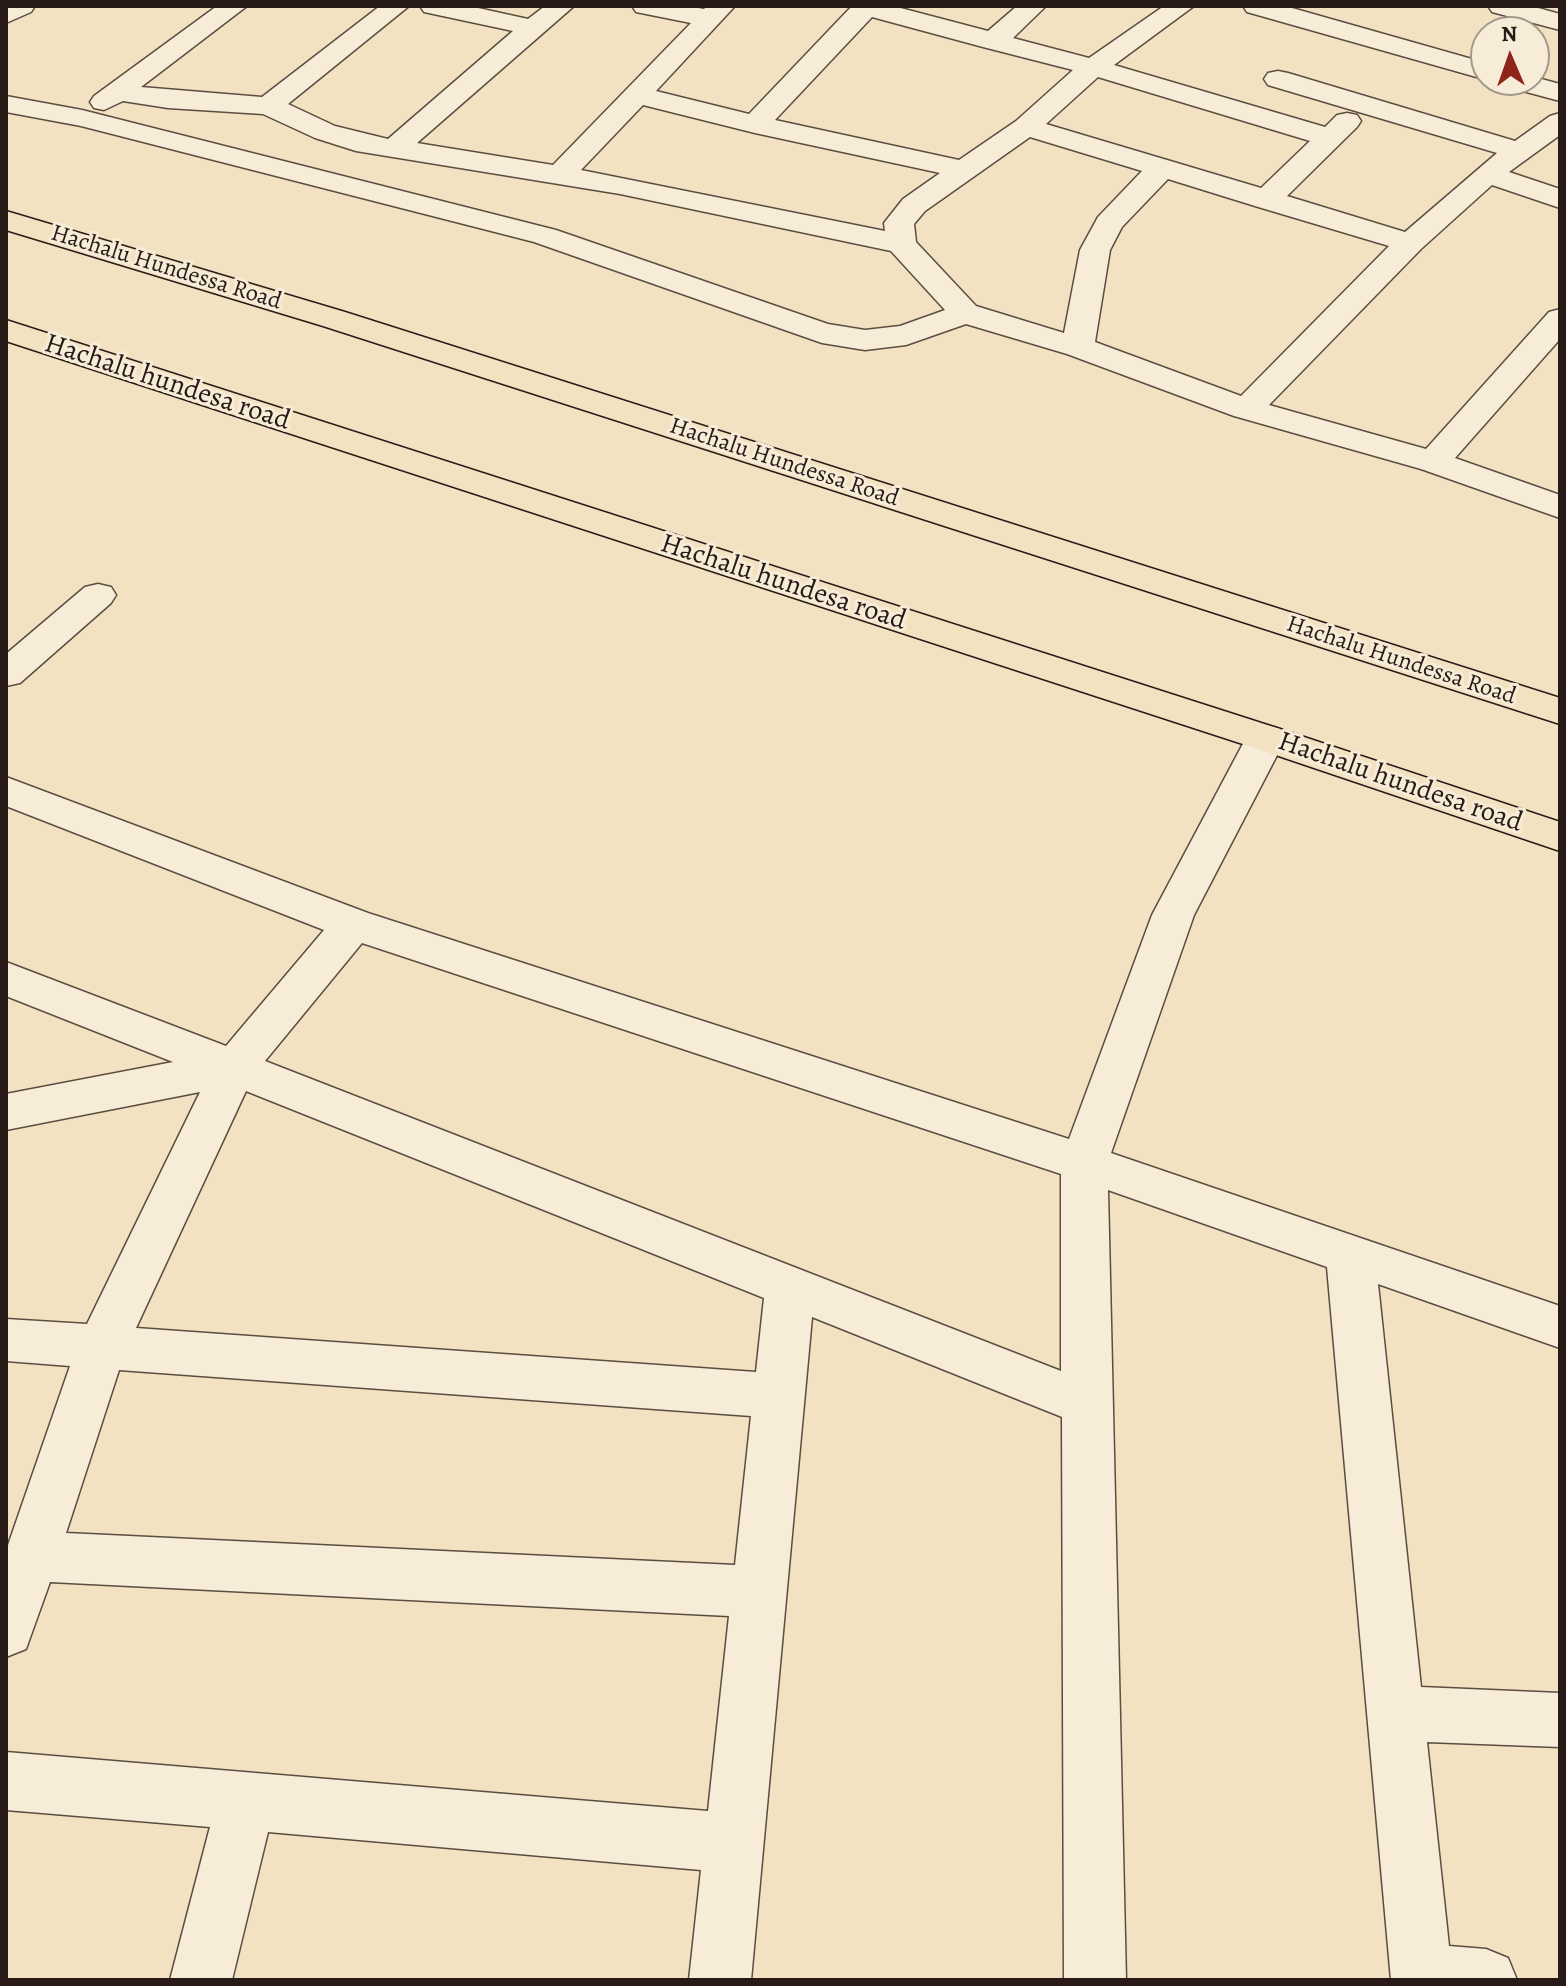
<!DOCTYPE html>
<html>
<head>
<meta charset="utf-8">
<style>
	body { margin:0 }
	#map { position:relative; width:1566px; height:1986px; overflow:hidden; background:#f3e2c2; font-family:Alegreya,serif }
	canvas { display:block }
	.frame { position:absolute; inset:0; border:8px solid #281b17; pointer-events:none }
	.north { position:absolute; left:1470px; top:16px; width:80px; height:80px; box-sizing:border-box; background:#f7ecd7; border:2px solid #a4988a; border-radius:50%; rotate:358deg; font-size:22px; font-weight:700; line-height:32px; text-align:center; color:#281b17 }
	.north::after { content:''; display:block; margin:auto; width:28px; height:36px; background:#8f2418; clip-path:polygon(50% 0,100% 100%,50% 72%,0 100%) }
</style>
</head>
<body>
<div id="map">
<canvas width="1566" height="1986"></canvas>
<div class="frame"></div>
<div class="north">N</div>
</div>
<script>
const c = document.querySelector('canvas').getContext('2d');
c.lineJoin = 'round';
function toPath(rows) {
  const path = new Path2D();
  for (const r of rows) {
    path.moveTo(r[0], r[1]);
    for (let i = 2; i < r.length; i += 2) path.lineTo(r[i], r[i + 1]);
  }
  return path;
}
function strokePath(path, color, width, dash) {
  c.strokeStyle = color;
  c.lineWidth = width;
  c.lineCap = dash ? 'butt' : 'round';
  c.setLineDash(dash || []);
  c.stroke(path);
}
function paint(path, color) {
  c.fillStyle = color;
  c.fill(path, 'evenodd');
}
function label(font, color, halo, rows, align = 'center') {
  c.font = font + ' Alegreya,serif';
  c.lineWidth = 6;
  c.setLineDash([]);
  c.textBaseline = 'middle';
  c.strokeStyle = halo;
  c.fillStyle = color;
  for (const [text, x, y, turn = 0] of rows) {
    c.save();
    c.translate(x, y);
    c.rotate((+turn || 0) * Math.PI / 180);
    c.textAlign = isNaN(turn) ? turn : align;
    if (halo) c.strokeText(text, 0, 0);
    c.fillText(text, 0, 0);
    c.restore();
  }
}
const minor = toPath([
	[217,6,247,6,141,87,262,97,380,6,409,6,288,104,335,126,388,139,513,31,424,12,420,6,469,6,528,19,545,6,574,6,417,143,553,165,691,23,636,12,632,6,687,6,704,9,707,6,735,6,656,91,749,114,852,6,893,6,988,31,1017,6,1046,6,1013,38,1089,58,1164,6,1194,6,1114,65,1325,127,1337,115,1347,113,1357,115,1361,121,1357,127,1287,196,1405,232,1497,153,1268,85,1264,79,1268,73,1278,71,1288,73,1515,141,1550,116,1560,113,1560,135,1509,172,1560,189,1560,208,1492,185,1421,249,1269,405,1426,449,1549,312,1560,309,1560,339,1455,458,1560,495,1560,518,1421,469,1234,416,1067,354,966,324,906,345,865,350,822,343,534,242,81,126,6,112,6,96,82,110,556,230,828,324,865,330,900,326,945,310,891,251,620,194,356,151,315,138,263,114,168,108,123,101,104,110,94,108,90,102,94,96,217,6],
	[872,17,983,47,1073,70,1016,121,959,160,775,120,872,17],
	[1098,77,1310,141,1261,188,1046,124,1098,77],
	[643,105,755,133,940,173,903,199,884,223,885,231,581,170,643,105],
	[1030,137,1142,171,1098,217,1080,250,1064,333,976,306,916,242,914,224,925,211,1030,137],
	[1168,179,1255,206,1389,246,1241,396,1095,342,1110,250,1122,227,1168,179],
	[1243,6,1285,6,1486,63,1487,80,1247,12,1243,6],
	[1488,6,1531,6,1560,14,1560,30,1492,12,1488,6],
	[1534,77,1560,84,1560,101,1504,86,1500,80,1534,80,1534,77],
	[98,584,111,587,116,595,111,603,20,683,6,686,6,654,85,587,98,584],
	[1266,725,1280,729,1286,738,1194,915,1111,1153,1560,1306,1560,1348,1378,1284,1421,1687,1560,1693,1560,1747,1427,1742,1449,1946,1486,1949,1508,1958,1517,1980,1391,1980,1327,1267,1108,1190,1126,1980,1064,1980,1062,1417,812,1317,751,1980,689,1980,701,1870,268,1832,232,1980,170,1980,210,1827,6,1810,6,1752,708,1811,729,1616,50,1582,26,1649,6,1657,6,1551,70,1366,6,1361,6,1319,87,1324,200,1092,6,1130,6,1094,173,1062,6,996,6,962,226,1046,324,930,6,806,6,777,368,913,1069,1139,1152,915,1246,738,1252,729,1266,725],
	[362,943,1061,1174,1061,1371,265,1061,362,943],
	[246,1091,764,1298,756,1372,136,1328,246,1091],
	[119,1370,751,1416,735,1565,66,1533,119,1370]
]);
const tertiary = toPath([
	[6,6,35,6,31,12,6,23,6,6]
]);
const primary = toPath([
	[6,211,345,312,1560,698,1560,724,323,326,6,230,6,211],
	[6,320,1280,729,1560,822,1560,851,1252,747,6,341,6,320]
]);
const farStreetnames = [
	["Hachalu Hundessa Road",166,268,17],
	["Hachalu Hundessa Road",784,463,18],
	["Hachalu Hundessa Road",1401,661,18]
];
const streetNames = [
	["Hachalu hundesa road",167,383,18],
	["Hachalu hundesa road",783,583,18],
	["Hachalu hundesa road",1400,783,19]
];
strokePath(minor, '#5b4d42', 3);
strokePath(tertiary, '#5b4d42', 3);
strokePath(primary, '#281b17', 3);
paint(minor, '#f7ecd7');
paint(tertiary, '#f7ecd7');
paint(primary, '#f3e2c2');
label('24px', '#281b17', '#f7ecd7', farStreetnames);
label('28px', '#281b17', '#f7ecd7', streetNames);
</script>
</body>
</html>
